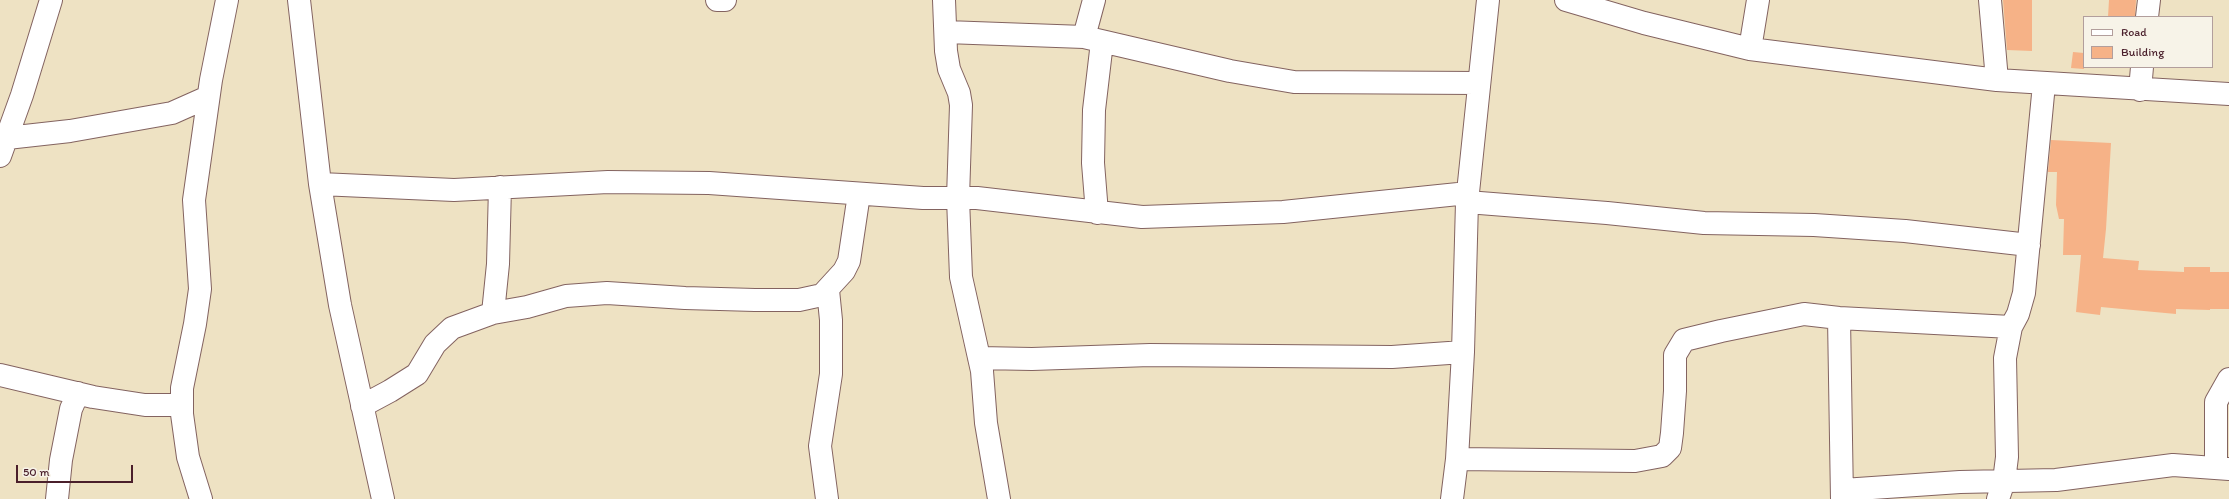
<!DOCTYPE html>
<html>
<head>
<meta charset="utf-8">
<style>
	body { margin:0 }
	#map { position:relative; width:2229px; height:499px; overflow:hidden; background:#eee2c3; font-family:Itim,sans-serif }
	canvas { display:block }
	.legend { position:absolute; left:2083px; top:16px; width:130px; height:52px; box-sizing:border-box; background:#f7f3e8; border:1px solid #b29e9c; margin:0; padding:5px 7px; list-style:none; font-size:12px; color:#4a1f2b }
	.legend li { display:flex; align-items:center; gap:8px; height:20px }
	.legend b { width:20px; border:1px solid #b29e9c }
	.scale { position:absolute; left:16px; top:465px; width:117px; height:18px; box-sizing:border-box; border:2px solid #4a1f2b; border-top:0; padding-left:5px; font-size:12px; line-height:14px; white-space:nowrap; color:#4a1f2b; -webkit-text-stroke:3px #f7f3e8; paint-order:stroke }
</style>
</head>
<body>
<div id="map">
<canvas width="2229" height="499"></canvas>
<ul class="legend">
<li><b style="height:5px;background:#fff"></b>Road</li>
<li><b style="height:11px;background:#f6b287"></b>Building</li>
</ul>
<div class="scale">50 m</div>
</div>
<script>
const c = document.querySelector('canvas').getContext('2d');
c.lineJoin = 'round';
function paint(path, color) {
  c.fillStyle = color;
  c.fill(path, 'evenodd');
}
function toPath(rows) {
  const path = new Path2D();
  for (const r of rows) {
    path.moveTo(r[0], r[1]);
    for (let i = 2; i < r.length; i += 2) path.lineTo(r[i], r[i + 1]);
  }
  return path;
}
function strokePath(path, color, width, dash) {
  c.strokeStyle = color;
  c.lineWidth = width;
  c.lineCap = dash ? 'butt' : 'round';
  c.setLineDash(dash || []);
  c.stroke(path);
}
const building = toPath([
	[2003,0,2032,0,2032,51,2007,50],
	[2109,0,2136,0,2135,17,2108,17],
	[2073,52,2084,53,2084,69,2071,68],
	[2051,140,2111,143,2106,229,2103,258,2139,261,2138,270,2184,272,2184,267,2210,267,2210,272,2229,272,2229,309,2210,309,2210,310,2176,309,2176,314,2101,307,2100,315,2076,312,2081,255,2063,255,2064,219,2059,219,2056,205,2057,172,2048,172]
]);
const minor = toPath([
	[299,0,320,184,340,305,383,499],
	[717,0,725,0],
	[944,0,946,51,949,69,959,93,961,105,958,198,961,277,982,371,986,423,999,499],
	[1566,0,1644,23,1750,49,1997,80,2229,94],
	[1990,0,1997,80],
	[2147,17,2149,0],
	[946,32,1084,37,1230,71,1294,82,1478,83],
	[1084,37,1094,0],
	[1750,49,1758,0],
	[2140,90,2142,67],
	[7,138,70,131,172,113,208,97],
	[0,156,22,95,51,0],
	[320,184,454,190,608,182,709,183,923,198,977,198,1142,217,1283,212,1468,193],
	[1467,202,1607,213,1704,223,1814,225,1905,231,2029,245],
	[1097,213,1093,163,1094,110,1102,42],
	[493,313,498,264,500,187],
	[1839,318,1842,499],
	[979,358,1032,359,1150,355,1392,357,1463,352],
	[0,375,93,397,145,405,182,405],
	[362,406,390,391,417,374,435,344,452,328,493,313,527,307,566,296,607,293,685,298,755,300,799,300,822,295,844,271,849,261,859,194],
	[1457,459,1635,461,1662,456,1670,448,1672,433,1675,391,1675,355,1684,340,1721,331,1804,314,1839,318,2011,327],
	[2216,468,2216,402,2229,379],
	[1843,490,1960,482,2056,480,2173,465,2229,469],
	[57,499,61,460,71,409,78,393],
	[201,499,188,457,182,414,182,388,195,324,200,289,194,200,211,80,227,0],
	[827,499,820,446,831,374,831,320,828,290],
	[1452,499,1457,459,1463,352,1467,202,1488,0],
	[1998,499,2004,481,2007,457,2005,358,2011,327,2018,314,2024,293,2044,84]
]);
paint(building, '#f6b287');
strokePath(minor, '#836360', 24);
strokePath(minor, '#fff', 22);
</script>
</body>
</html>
